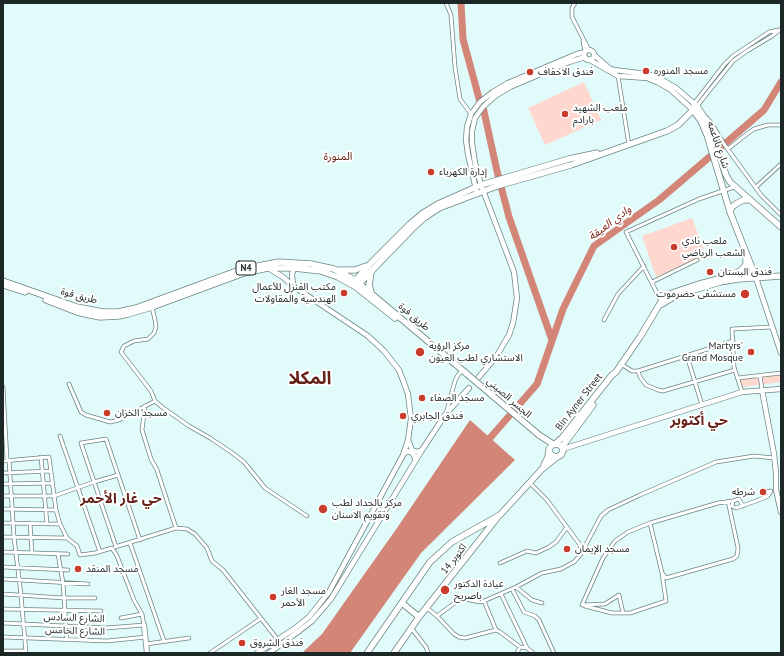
<!DOCTYPE html>
<html>
<head>
<meta charset="utf-8">
<style>
	body { margin:0 }
	#map { position:relative; width:784px; height:656px; overflow:hidden; background:#e0fbfa; font-family:"PT Sans",sans-serif }
	canvas { display:block }
	.frame { position:absolute; inset:0; border:4px solid #1d2726; pointer-events:none }
</style>
</head>
<body>
<div id="map">
<canvas width="784" height="656"></canvas>
<div class="frame"></div>
</div>
<script>
const c = document.querySelector('canvas').getContext('2d');
c.lineJoin = 'round';
function paint(path, color) {
  c.fillStyle = color;
  c.fill(path, 'evenodd');
}
function toPath(rows) {
  const path = new Path2D();
  for (const r of rows) {
    if (r.length === 3) {
      path.moveTo(r[0] + r[2], r[1]);
      path.arc(r[0], r[1], r[2], 0, 2 * Math.PI);
      continue;
    }
    path.moveTo(r[0], r[1]);
    for (let i = 2; i < r.length; i += 2) path.lineTo(r[i], r[i + 1]);
  }
  return path;
}
function strokePath(path, color, width, dash) {
  c.strokeStyle = color;
  c.lineWidth = width;
  c.lineCap = dash ? 'butt' : 'round';
  c.setLineDash(dash || []);
  c.stroke(path);
}
function label(font, color, halo, rows, align = 'center') {
  c.font = font + ' "PT Sans","Noto Sans Arabic",sans-serif';
  c.lineWidth = 4;
  c.setLineDash([]);
  c.textBaseline = 'middle';
  c.strokeStyle = halo;
  c.fillStyle = color;
  for (const [text, x, y, turn = 0] of rows) {
    c.save();
    c.translate(x, y);
    c.rotate((+turn || 0) * Math.PI / 180);
    c.textAlign = isNaN(turn) ? turn : align;
    if (halo) c.strokeText(text, 0, 0);
    c.fillText(text, 0, 0);
    c.restore();
  }
}
const green = toPath([
	[584,82,601,120,545,145,528,108],
	[692,218,707,258,656,277,642,236],
	[779,371,781,382,742,387,738,376]
]);
const water = toPath([
	[470,420,515,460,421,553,350,653,302,653,322,634,397,528]
]);
const river = toPath([
	[461,3,463,39,480,102,483,107,497,171,509,217,552,340],
	[490,438,537,384,563,309,594,246,659,200,720,148,764,110,781,82]
]);
const street = toPath([
	[446,3,451,15,455,67,460,99,471,114],
	[575,3,572,8,572,17,589,50],
	[583,41,585,52],
	[618,76,629,145],
	[693,105,724,65,733,56,769,32,778,30],
	[697,106,733,61,747,51,772,36,781,29],
	[707,118,712,124,724,144,761,195,781,215],
	[728,149,743,137,754,129,768,125,781,125],
	[756,187,781,164],
	[652,282,697,260],
	[662,303,626,232,699,199,734,187],
	[152,307,155,320,156,327,154,333,148,339,134,341,124,346,121,352,151,391,155,401,162,407,189,426,210,438,231,452,244,462,265,488,307,516],
	[604,320,618,294,644,266],
	[687,356,702,405],
	[621,364,632,371,638,371,733,341],
	[638,371,640,377,646,385,658,390,663,391,735,370],
	[760,375,762,390],
	[738,378,781,373],
	[69,384,81,412,86,415,110,422,119,420,155,401],
	[3,387,7,460],
	[742,392,734,367,732,329,772,327],
	[145,406,142,430,151,459,157,470,176,528],
	[446,414,455,381,458,375,463,370],
	[60,436,100,552],
	[41,457,47,524],
	[9,460,14,537,21,595,26,653],
	[3,461,49,457,56,510,60,524,67,538,77,546,80,555,95,553,112,548,117,556,134,600,142,614,144,625,106,628,3,623],
	[3,473,51,471],
	[530,483,547,500,583,549],
	[3,484,52,483],
	[762,493,770,491],
	[3,496,54,496,94,482,118,475],
	[728,501,738,548,737,556,733,559,666,578,662,573,650,523,718,503,733,501],
	[743,506,739,499,733,501,732,506,736,508,756,501,768,496,771,491],
	[3,509,56,510],
	[3,523,60,524],
	[30,523,32,553],
	[650,523,628,532,615,541,603,558,582,605,605,604,619,595,623,613,630,613,666,601,662,573],
	[3,537,67,538],
	[130,543,164,641],
	[115,547,176,528,187,529,195,534,207,548,212,561,223,570,278,640],
	[116,547,81,443,106,439,140,540],
	[3,552,68,554],
	[58,554,63,583,67,640],
	[500,563,527,551,536,553,549,547,556,542,567,527],
	[3,567,68,570],
	[3,579,88,584],
	[516,587,532,600,542,603],
	[512,589,524,612,535,616,539,620,554,653],
	[3,594,64,598,95,598],
	[501,594,527,648],
	[484,601,496,630],
	[585,606,612,613,623,613],
	[427,608,437,616,454,634,459,637,465,638,496,630,500,632,520,647,527,648,533,653],
	[3,609,101,611],
	[437,616,456,602,465,599,480,602,484,601,516,587,542,573,561,569,574,562,581,554,601,516,608,510,640,495,716,462,754,456,774,458],
	[121,618,142,614],
	[412,629,426,647,428,653],
	[3,637,107,641,146,637],
	[146,644,189,638],
	[3,651,26,651],
	[210,653,260,619],
	[517,653,520,647]
]);
const secondary = toPath([
	[589,55,5],
	[594,55,609,68,614,70,646,74,657,77,676,88,697,106],
	[588,59,618,76,647,78,659,83,671,90,693,110],
	[477,194,468,154,466,140,467,127,471,114,480,102,493,92,508,83,577,54,585,52],
	[756,278,781,353],
	[293,286,292,274,295,266],
	[478,378,496,357,509,335,513,323,517,298,514,272,481,185,475,163,472,143,472,131,475,118,483,107,495,96,510,87,569,62,585,57],
	[762,390,774,454,776,473,776,490,781,512],
	[408,440,412,450,417,452,422,450],
	[563,449,742,392,781,389],
	[404,454,407,451,412,453,415,457,415,461],
	[144,625,147,653],
	[257,653,294,629,309,617,329,592,403,455,408,440,411,419,408,394,404,383,399,370,384,351,368,336,293,286,283,277,268,268],
	[269,653,299,631,312,621,331,599,422,450,445,415,469,388]
]);
const highway = toPath([
	[693,110,701,121,707,135,730,212,756,278],
	[730,212,732,207,736,204,743,200,749,200],
	[339,270,355,270,366,266],
	[371,273,369,285,371,292],
	[3,281,77,307,103,312,118,312,136,308,242,269,279,262,311,264,334,269,355,280,467,374],
	[353,283,371,263,410,224,423,213,438,204,481,185,569,159,597,153],
	[3,285,25,292],
	[356,287,412,229,424,218,439,208,497,186,571,165,667,131,678,125,697,106,709,125,726,175,730,182,781,227],
	[46,300,77,312,90,315,100,317,119,316,128,314,152,307,244,273,268,268,294,268,321,271,338,277,356,287,395,318],
	[662,304,677,295,720,282,738,279,781,276],
	[539,435,553,444],
	[556,443,562,438,612,375,616,372,640,337,661,302,669,295,675,292,696,285,733,275,740,271,746,265,746,257],
	[562,447,593,405],
	[544,465,548,457,549,449,552,445,558,444,562,447,563,451,561,455,557,457,551,455,549,451],
	[402,603,419,617],
	[367,653,430,562,452,542,500,515,542,469,557,457],
	[394,653,419,617,497,518]
]);
const highwayBridge = toPath([
	[467,374,539,435]
]);
const markers = [
	[646,71,4,"#c93c2b"],
	[530,72,4,"#c93c2b"],
	[565,114,4,"#c93c2b"],
	[431,172,4,"#c93c2b"],
	[674,247,4,"#c93c2b"],
	[710,272,4,"#c93c2b"],
	[344,293,4,"#c93c2b"],
	[745,294,5,"#c93c2b"],
	[420,352,5,"#c93c2b"],
	[751,352,4,"#c93c2b"],
	[422,398,4,"#c93c2b"],
	[107,413,4,"#c93c2b"],
	[403,416,4,"#c93c2b"],
	[763,492,4,"#c93c2b"],
	[323,509,5,"#c93c2b"],
	[567,549,4,"#c93c2b"],
	[78,569,4,"#c93c2b"],
	[445,590,5,"#c93c2b"],
	[273,597,4,"#c93c2b"],
	[242,643,4,"#c93c2b"]
];
const shields = [
	[246,268,20]
];
const shieldNames = [
	["N4",246,268]
];
const poiNames = [
	["مسجد المنوره",654,71],
	["فندق الاحقاف",538,72],
	["ملعب الشهيد",573,108],
	["بارادم",573,120],
	["إدارة الكهرباء",439,172],
	["ملعب نادي",682,241],
	["الشعب الرياضي",682,253],
	["فندق البستان",718,272],
	["مكتب القنزل للأعمال",336,287,"right"],
	["الهندسية والمقاولات",336,299,"right"],
	["مستشفى حضرموت",736,294,"right"],
	["مركز الرؤية",429,346],
	["الاستشاري لطب العيون",429,358],
	["Martyrs'",743,346,"right"],
	["Grand Mosque",743,358,"right"],
	["مسجد الصفاء",430,398],
	["مسجد الخزان",115,413],
	["فندق الجابري",411,416],
	["شرطه",755,492,"right"],
	["مركز بالحداد لطب",332,503],
	["وتقويم الاسنان",332,515],
	["مسجد الإيمان",575,549],
	["مسجد المنقد",86,569],
	["عيادة الدكتور",454,584],
	["باصريح",454,596],
	["مسجد الغار",281,591],
	["الأحمر",281,603],
	["فندق الشروق",250,643]
];
const streetNames = [
	["شارع باناعمه",718,145,71],
	["طريق فوة",79,296,15],
	["طريق فوة",414,317,40],
	["الجسر الصيني",509,398,41],
	["Bin Ayner Street",579,402,-52],
	["14 اكتوبر",454,559,-52],
	["الشارع السادس",74,618,2],
	["الشارع الخامس",75,631,2]
];
const neighbourhoodNames = [
	["المنورة",338,157]
];
const waterNames = [
	["وادي العيقة",610,223,-37]
];
const districtNames = [
	["حي أكتوبر",699,421],
	["حي غار الأحمر",121,499]
];
const townNames = [
	["المكلا",310,379]
];
paint(green, '#fed7cf');
paint(water, '#d38578');
strokePath(river, '#d38578', 7);
strokePath(street, '#6c8583', 4.5);
strokePath(secondary, '#6c8583', 6);
strokePath(highway, '#6c8583', 7);
strokePath(street, '#fff', 3);
strokePath(secondary, '#fff', 4.5);
strokePath(highway, '#fff', 5.5);
strokePath(highwayBridge, '#6c8583', 7, []);
strokePath(highwayBridge, '#fff', 5.5);
for (const [x, y, r, color] of markers) {
  const dot = new Path2D();
  dot.arc(x, y, r, 0, 2 * Math.PI);
  c.fillStyle = color;
  c.fill(dot);
  strokePath(dot, '#fff', 1.5);
}
for (const [x, y, w] of shields) {
  const box = new Path2D();
  box.roundRect(x - w / 2, y - 7, w, 14, 3);
  c.fillStyle = '#fff';
  c.fill(box);
  strokePath(box, '#1d2726', 1);
}
label('bold 9px', '#1d2726', null, shieldNames);
label('10px', '#1d2726', '#fff', poiNames, 'left');
label('10px', '#1d2726', '#fff', streetNames);
label('11px', '#662219', '#fff', neighbourhoodNames);
label('italic 11px', '#82261b', '#fff', waterNames);
label('bold 14px', '#662219', '#fff', districtNames);
label('bold 18px', '#662219', '#fff', townNames);
</script>
</body>
</html>
